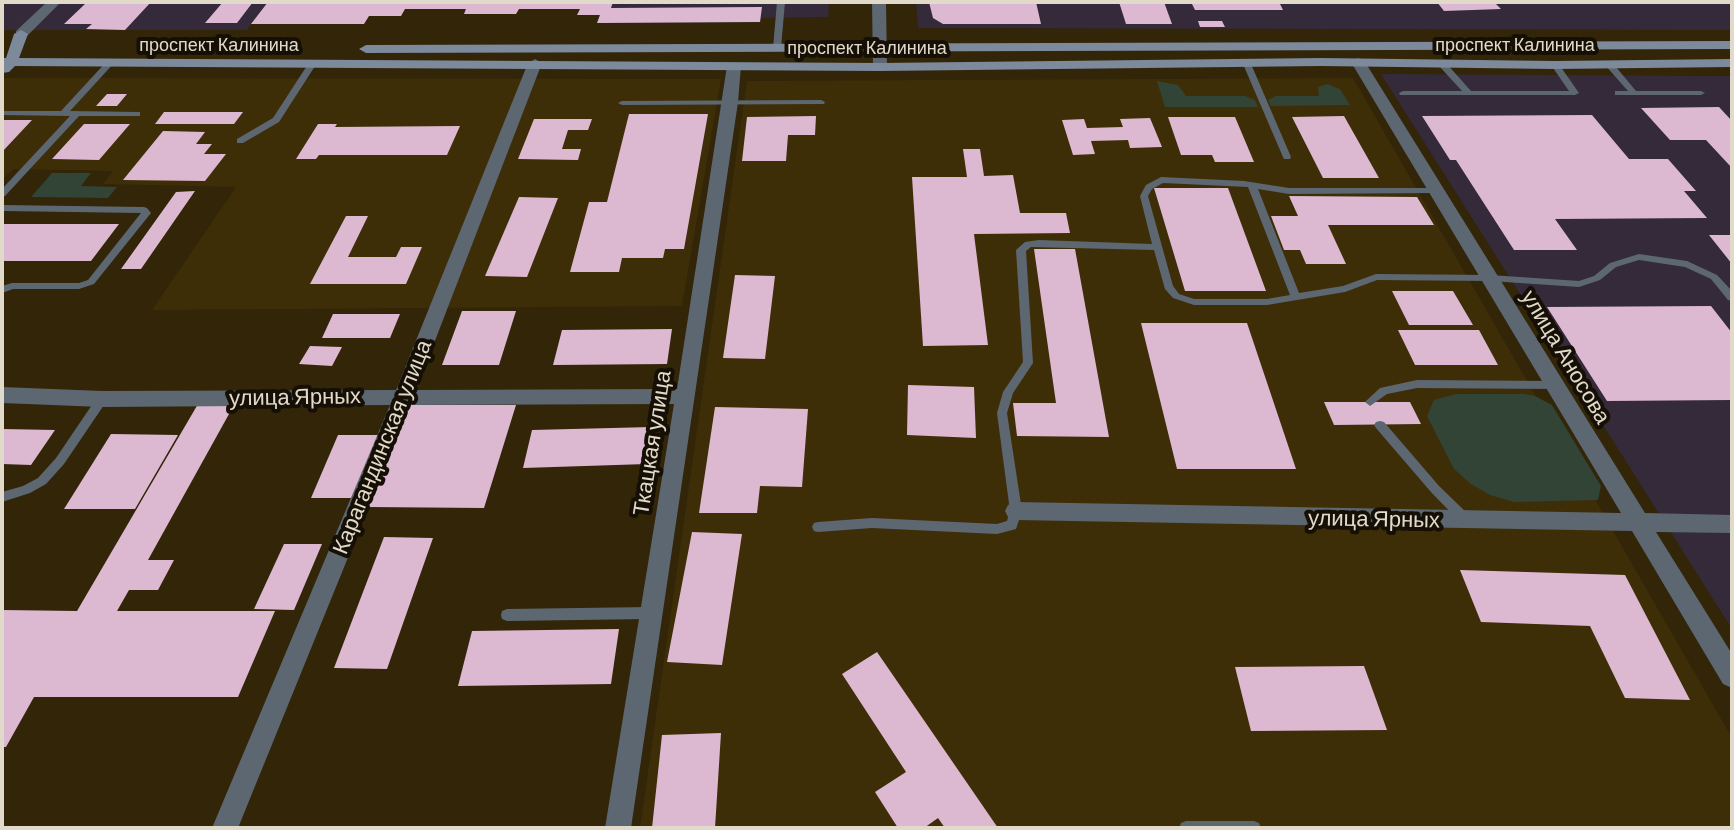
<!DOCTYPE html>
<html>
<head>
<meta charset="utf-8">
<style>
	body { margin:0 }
	#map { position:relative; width:1734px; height:830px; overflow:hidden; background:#322508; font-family:Barlow,sans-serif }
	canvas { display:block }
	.frame { position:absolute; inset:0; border:4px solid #e1d9c9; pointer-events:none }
</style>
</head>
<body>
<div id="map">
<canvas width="1734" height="830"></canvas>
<div class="frame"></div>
</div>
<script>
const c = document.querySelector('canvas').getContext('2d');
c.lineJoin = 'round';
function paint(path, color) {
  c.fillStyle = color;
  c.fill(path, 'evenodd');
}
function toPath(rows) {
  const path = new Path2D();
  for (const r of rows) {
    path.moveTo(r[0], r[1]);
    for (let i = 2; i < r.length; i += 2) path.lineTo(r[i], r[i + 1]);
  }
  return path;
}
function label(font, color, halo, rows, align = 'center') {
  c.font = font + ' Barlow,sans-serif';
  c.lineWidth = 8;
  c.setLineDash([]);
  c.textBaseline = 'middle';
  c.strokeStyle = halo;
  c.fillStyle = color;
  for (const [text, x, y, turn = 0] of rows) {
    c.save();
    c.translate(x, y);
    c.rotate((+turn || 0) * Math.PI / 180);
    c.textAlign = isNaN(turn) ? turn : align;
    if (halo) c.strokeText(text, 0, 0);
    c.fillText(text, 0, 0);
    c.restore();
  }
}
const built = toPath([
	[2,78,721,79,682,306,152,310,236,187,103,184,113,171,13,169,2,180],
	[1353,78,1732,738,1732,828,640,828,747,81]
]);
const industrial = toPath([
	[2,2,829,2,828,17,762,18,760,22,597,23,599,15,577,15,579,9,519,9,516,14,464,14,465,9,405,9,401,16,369,16,364,24,251,24,247,30,2,30],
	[916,2,1732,2,1732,30,918,28],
	[1381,74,1732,76,1732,629]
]);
const green = toPath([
	[1157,81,1178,85,1186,96,1245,96,1255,100,1258,107,1165,107],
	[1327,84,1340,89,1350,105,1271,106,1268,100,1276,96,1319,96,1318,87],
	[52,173,91,173,81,186,117,187,108,198,31,197],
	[1456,394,1524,394,1535,396,1552,405,1601,486,1598,500,1514,502,1490,495,1471,484,1454,469,1427,416,1434,400]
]);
const building = toPath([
	[151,2,125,30,86,29,92,24,64,24,85,4],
	[223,2,253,2,237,23,205,23],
	[268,2,613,2,611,8,762,7,760,22,597,23,600,15,577,15,580,9,519,9,516,14,464,14,466,9,405,9,401,16,369,16,364,24,251,24],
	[929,2,1036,2,1041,24,943,24,933,18],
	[1119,2,1164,2,1172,24,1126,24],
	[1191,2,1279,2,1283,10,1195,10],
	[1437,2,1494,2,1501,9,1444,11],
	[1198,21,1222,21,1225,27,1200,27],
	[107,94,127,94,117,106,96,106],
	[1719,107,1732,121,1732,168,1706,140,1670,140,1641,108],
	[164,112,243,112,234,124,155,124],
	[629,114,708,114,684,249,665,249,663,258,622,258,619,272,570,272,589,202,607,202],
	[1592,115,1629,159,1668,159,1696,191,1684,191,1707,218,1555,219,1577,250,1514,250,1456,160,1450,160,1422,116],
	[816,116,815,135,788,135,786,161,742,161,747,117],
	[1344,116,1379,178,1323,178,1292,117],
	[1168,117,1235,117,1254,162,1215,162,1212,155,1181,155],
	[1150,118,1162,147,1130,148,1128,140,1091,141,1095,154,1073,155,1062,120,1084,119,1087,128,1123,127,1120,119],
	[534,119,592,119,588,130,568,130,562,149,581,149,578,160,518,159],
	[2,120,32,120,2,152],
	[84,124,130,124,99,160,52,159],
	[318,124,337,124,335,127,460,126,447,155,319,155,316,159,296,159],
	[163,131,205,132,196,144,212,144,204,154,226,154,205,181,123,180],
	[963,149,980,149,984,176,1013,175,1020,213,1066,213,1070,233,974,234,988,345,923,346,912,177,967,177],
	[1154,188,1228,188,1266,291,1185,291],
	[195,191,141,269,121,269,176,192],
	[1289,196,1417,197,1434,225,1328,225,1346,264,1306,264,1300,250,1284,250,1271,216,1298,216],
	[519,197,558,198,527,277,485,276],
	[346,216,368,216,348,257,396,257,401,247,422,247,406,284,310,284],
	[2,224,119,224,91,261,2,261],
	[1709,235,1732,235,1732,264],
	[1034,249,1075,249,1109,437,1017,436,1013,403,1056,403],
	[735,275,775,276,765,359,723,358],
	[1392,291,1453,291,1473,325,1409,325],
	[1711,306,1732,333,1732,400,1607,401,1547,307],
	[462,311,516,311,499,365,442,365],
	[333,314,400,314,390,338,322,338],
	[1141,323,1247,323,1296,469,1177,469],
	[672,329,667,364,553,365,562,330],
	[1398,330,1479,330,1498,365,1415,365],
	[310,346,342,347,332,366,299,364],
	[908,385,974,387,976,438,907,435],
	[1324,402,1410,402,1421,424,1334,425],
	[198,404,234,405,148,560,174,560,158,590,129,590,117,611,275,611,238,697,34,697,6,747,2,747,2,610,77,611],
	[409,405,516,405,484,508,368,507],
	[715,407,808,409,802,487,760,486,757,513,699,513],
	[652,427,647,464,523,468,532,430],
	[2,429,55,430,31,465,2,464],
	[111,434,178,435,135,509,64,509],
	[338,435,379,435,353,498,311,498],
	[692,532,742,534,722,665,667,662],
	[384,537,433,538,387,669,334,668],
	[284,544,322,544,294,610,254,609],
	[1460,570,1625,575,1690,700,1625,698,1590,626,1481,622],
	[619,629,611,684,458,686,472,631],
	[877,652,998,828,945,828,938,818,924,828,898,828,875,792,906,772,842,674],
	[1364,666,1387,730,1251,731,1235,667],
	[721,733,715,828,652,828,662,735]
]);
const lane = toPath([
	[777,2,785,2,781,48,777,50,773,48,777,2],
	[108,60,115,62,70,111,137,112,140,112,140,116,79,116,5,196,2,197,2,189,70,116,2,115,2,111,61,111,108,60],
	[310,61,317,63,279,122,243,143,237,143,237,139,273,118,310,61],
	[1605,61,1611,61,1636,91,1701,91,1705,93,1701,95,1615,95,1615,91,1628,91,1605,65,1605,61],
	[1244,62,1251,64,1291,157,1290,159,1284,159,1283,157,1243,64,1244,62],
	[1440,63,1446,63,1471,91,1569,91,1551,65,1555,63,1558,63,1579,93,1575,95,1400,95,1399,93,1403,91,1462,91,1440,67,1440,63],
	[821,100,825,102,824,104,622,105,618,103,622,101,821,100],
	[1161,177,1244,181,1289,188,1439,188,1440,190,1436,193,1289,194,1258,189,1299,293,1343,286,1376,274,1490,275,1579,281,1594,276,1610,263,1639,254,1687,261,1717,275,1732,291,1732,301,1728,300,1711,279,1685,267,1639,260,1616,267,1600,280,1579,287,1490,281,1377,280,1345,292,1267,305,1194,305,1173,298,1165,289,1154,250,1031,247,1026,251,1033,363,1013,393,1007,413,1022,511,1016,529,997,534,872,528,818,532,814,531,812,527,814,523,818,522,872,518,997,524,1007,521,1010,511,997,413,1003,392,1023,362,1016,250,1025,242,1039,240,1152,244,1140,196,1146,185,1161,177],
	[1163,183,1248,187,1290,295,1267,299,1194,299,1179,294,1173,286,1148,196,1152,189,1163,183],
	[2,205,144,207,147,208,151,213,94,284,79,289,13,289,2,293,2,286,12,283,79,283,88,280,141,213,2,211,2,205],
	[1417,380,1555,381,1560,385,1555,389,1417,388,1387,394,1370,406,1365,402,1380,388,1417,380],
	[102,395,107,399,106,402,64,464,46,484,30,493,2,502,2,492,23,486,38,478,56,458,98,396,102,395],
	[1380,421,1384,422,1439,486,1469,515,1471,519,1469,523,1465,524,1461,523,1431,492,1376,428,1374,425,1376,422,1380,421],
	[650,607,655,609,656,613,655,617,650,619,507,621,502,619,501,615,502,611,507,609,650,607],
	[1186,821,1254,821,1259,823,1261,828,1179,828,1181,823,1186,821]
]);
const street = toPath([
	[47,2,61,2,26,37,16,37,16,31,47,2],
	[872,2,886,2,887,67,880,71,873,67,872,2],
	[1358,58,1365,62,1645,513,1732,515,1732,533,1656,532,1732,654,1732,688,1723,684,1632,531,1016,520,1008,517,1005,511,1008,505,1016,502,1621,513,1351,62,1358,58],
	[535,59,542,63,416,390,677,389,727,66,734,62,741,66,738,102,631,828,605,828,674,404,410,405,238,828,212,828,390,405,102,407,2,403,2,387,102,391,396,390,528,63,535,59]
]);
const secondary = toPath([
	[21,30,28,34,19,58,880,63,1321,58,1555,61,1732,59,1732,67,1555,69,1321,66,880,71,15,66,9,72,2,73,2,58,6,58,14,34,21,30],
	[1732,41,1732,49,366,53,359,49,366,45,1732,41]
]);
const farStreetnames = [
	["проспект Калинина",219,45],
	["проспект Калинина",1515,45],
	["проспект Калинина",867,48]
];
const streetNames = [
	["улица Аносова",1566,357,59],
	["улица Ярных",295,397,-1],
	["Ткацкая улица",652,443,-81],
	["Карагандинская улица",382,447,-68],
	["улица Ярных",1374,519,1]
];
paint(built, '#3e2e08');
paint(industrial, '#342a3a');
paint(green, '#314436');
paint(building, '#ddb9d1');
paint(lane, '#5d6772');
paint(street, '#5d6772');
paint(secondary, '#7c8a9c');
label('18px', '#e1d9c9', '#150f05', farStreetnames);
label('22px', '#e1d9c9', '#150f05', streetNames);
</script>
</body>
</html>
